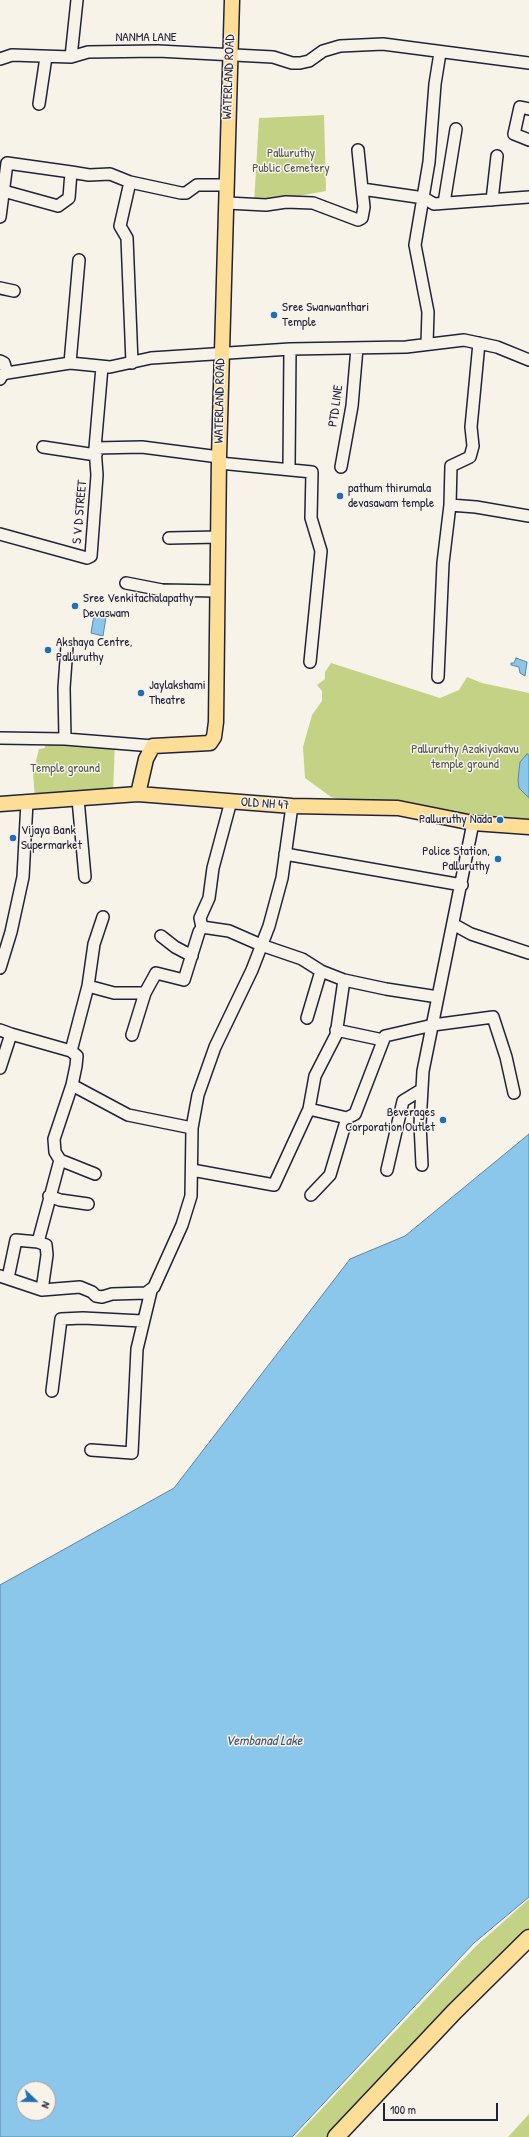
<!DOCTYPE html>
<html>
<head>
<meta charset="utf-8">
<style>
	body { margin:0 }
	#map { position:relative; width:529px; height:2137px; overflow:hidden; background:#f7f3e8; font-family:"Patrick Hand",sans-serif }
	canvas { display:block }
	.north { position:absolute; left:16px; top:2081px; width:40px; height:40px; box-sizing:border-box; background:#f7f3e8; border:1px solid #a29fa3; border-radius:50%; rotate:112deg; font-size:11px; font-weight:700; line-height:16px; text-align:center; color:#22223b }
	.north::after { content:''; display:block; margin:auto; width:14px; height:18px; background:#1f6fb2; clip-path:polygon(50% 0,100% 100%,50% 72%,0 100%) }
	.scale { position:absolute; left:383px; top:2103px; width:115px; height:18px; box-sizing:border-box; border:2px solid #22223b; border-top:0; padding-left:5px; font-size:12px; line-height:14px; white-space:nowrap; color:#22223b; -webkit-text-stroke:3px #f7f3e8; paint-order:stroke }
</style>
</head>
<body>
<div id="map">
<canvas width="529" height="2137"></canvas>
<div class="north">N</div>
<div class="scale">100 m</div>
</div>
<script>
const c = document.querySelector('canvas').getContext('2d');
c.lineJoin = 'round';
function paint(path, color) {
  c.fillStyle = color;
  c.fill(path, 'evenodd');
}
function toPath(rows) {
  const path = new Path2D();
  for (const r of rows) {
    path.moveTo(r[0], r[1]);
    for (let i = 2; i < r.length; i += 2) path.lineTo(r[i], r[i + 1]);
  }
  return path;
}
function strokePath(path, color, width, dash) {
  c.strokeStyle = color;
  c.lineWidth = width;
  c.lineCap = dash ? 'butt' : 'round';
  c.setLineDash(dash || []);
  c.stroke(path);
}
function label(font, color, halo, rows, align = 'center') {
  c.font = font + ' "Patrick Hand",sans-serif';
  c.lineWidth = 3;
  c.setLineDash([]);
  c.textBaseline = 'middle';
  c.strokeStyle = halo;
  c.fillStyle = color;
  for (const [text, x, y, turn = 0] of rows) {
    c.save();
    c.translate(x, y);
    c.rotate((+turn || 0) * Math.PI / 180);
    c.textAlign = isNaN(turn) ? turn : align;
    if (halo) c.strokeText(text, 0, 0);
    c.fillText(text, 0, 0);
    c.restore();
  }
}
const green = toPath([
	[324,115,326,191,254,204,259,118],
	[331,663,440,698,459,690,467,677,482,683,529,693,529,825,363,806,331,797,305,778,303,747,312,715,322,701,322,691,317,685,325,679,325,672],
	[45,741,115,741,113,794,35,799,33,773,39,749,45,748],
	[529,1899,529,1930,328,2137,295,2137,476,1946],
	[529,2114,529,2137,508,2137]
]);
const water = toPath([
	[94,615,106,617,103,636,91,633,94,615],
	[516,658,527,662,525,676,520,673,519,667,511,665,511,663,514,663,516,658],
	[527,754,529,755,529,798,519,788,518,780,520,762,527,754],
	[529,1134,529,1897,474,1943,292,2137,0,2137,0,1585,174,1488,350,1259,405,1236,529,1134],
	[24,2089,48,2089,48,2113,24,2113,24,2089]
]);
const minor = toPath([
	[71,57,77,0],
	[0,59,12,55,71,57,88,52,158,51,273,57,292,63,300,63,309,61,323,51,340,46,383,44,529,63],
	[39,104,46,57],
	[529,109,520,107,514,134,529,140],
	[358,150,362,189],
	[0,190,58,206,69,198,71,172,89,175,110,174,130,182],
	[492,200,497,156],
	[227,203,266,205,286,202,313,203,358,220,362,218,364,207,362,189,424,198,434,204,529,197],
	[444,203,456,129],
	[0,217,7,163,71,172],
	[79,260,70,363,110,367,151,358,290,349,406,347,464,340,497,347,529,360],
	[0,288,14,291],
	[427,344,428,312,415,245,429,162,435,84,440,53],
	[0,361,4,363,7,373],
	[132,363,127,238,120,226,130,182,181,193,186,193,197,185,225,185],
	[0,379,2,375,7,373,70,363],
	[43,447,96,455],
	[95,448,142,447,219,457],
	[219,463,312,472,311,518,321,551,310,662],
	[341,467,352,406,357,348],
	[289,469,290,349],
	[450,505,476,507,529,516],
	[0,534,87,558,91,556,97,475,95,448,102,367],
	[169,538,219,537],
	[126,583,162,590,217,591],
	[438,677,443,563,450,505,451,466,470,457,473,446,471,427,479,343],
	[0,738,65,739,153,746],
	[65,739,64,688,67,646],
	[78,799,85,877],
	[285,854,462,885],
	[453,924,471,934,529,953],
	[202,927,200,918,209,898,213,868,231,801],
	[161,936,175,947,192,956],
	[0,968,11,932,23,877,27,802],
	[88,986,114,993,145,993,156,973,184,980,199,932,202,927,229,931,261,945,302,959,321,971,344,980,386,989,438,997],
	[307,1018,321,971],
	[0,1030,11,1034,0,1068],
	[336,1030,383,1040],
	[11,1034,71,1051],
	[132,1035,145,993],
	[72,1085,128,1115,192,1128],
	[309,1109,347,1118,355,1114,385,1036,433,1025,493,1017,506,1057,514,1093],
	[60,1160,95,1174],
	[422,1165,420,1124,423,1071,473,823],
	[192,1170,274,1185,309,1109,315,1076,336,1035,344,980],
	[387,1170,403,1101,421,1090],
	[311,1195,330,1175,347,1118],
	[49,1196,60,1200,88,1204],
	[38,1242,60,1160,55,1152,54,1139,72,1085,76,1066,77,1056,71,1051,88,986,94,944,103,917],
	[0,1276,42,1290,80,1287,92,1292,96,1296,102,1297,112,1294,146,1293,154,1287,182,1225,191,1196,192,1128,198,1095,215,1047,252,970,269,926,282,878,292,806],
	[8,1278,16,1240,38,1242,46,1245,47,1255,42,1290],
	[52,1391,61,1319,83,1318,142,1321],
	[91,1450,132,1453,137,1349,151,1291]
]);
const major = toPath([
	[138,794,146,759,153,746,210,743,214,737,216,722,219,457,232,0],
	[0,804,138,794,292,806,398,808,473,823,529,827]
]);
const highway = toPath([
	[336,2137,454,2012,529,1938]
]);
const markers = [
	[274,315,4,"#1f6fb2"],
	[340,496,4,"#1f6fb2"],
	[75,606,4,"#1f6fb2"],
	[48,650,4,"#1f6fb2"],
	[141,693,4,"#1f6fb2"],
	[500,820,4,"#1f6fb2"],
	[13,838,4,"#1f6fb2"],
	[498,859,4,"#1f6fb2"],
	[443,1120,4,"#1f6fb2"]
];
const streetNames = [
	["NANMA LANE",146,38],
	["WATERLAND ROAD",229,77,-88],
	["WATERLAND ROAD",220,401,-89],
	["PTD LINE",336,406,-82],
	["S V D STREET",80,512,-85],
	["OLD NH 47",265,804,4]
];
const parkNames = [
	["Palluruthy",291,154],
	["Public Cemetery",291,169],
	["Palluruthy Azakiyakavu",465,750],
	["temple ground",465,765],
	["Temple ground",65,769]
];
const poiNames = [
	["Sree Swanwanthari",282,308],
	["Temple",282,323],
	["pathum thirumala",348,489],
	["devasawam temple",348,504],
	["Sree Venkitachalapathy",83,599],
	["Devaswam",83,614],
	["Akshaya Centre,",56,643],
	["Palluruthy",56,658],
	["Jaylakshami",149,686],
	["Theatre",149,701],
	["Palluruthy Nada",492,820,"right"],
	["Vijaya Bank",21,831],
	["Supermarket",21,846],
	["Police Station,",490,852,"right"],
	["Palluruthy",490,867,"right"],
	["Beverages",435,1113,"right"],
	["Corporation Outlet",435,1128,"right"]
];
const waterNames = [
	["Vembanad Lake",264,1741]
];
paint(green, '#c4d286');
paint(water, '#8ac7ea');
strokePath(water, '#6085a4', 1);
strokePath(minor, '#22223b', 14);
strokePath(major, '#22223b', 17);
strokePath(highway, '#22223b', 19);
strokePath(minor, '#f7f3e8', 11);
strokePath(major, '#fcde96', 14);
strokePath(highway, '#fcde96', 16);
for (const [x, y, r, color] of markers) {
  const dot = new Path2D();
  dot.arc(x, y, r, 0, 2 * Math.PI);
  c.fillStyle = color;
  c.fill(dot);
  strokePath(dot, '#f7f3e8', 1.5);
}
label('13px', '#22223b', '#f7f3e8', streetNames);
label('13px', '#535752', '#f7f3e8', parkNames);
label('13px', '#22223b', '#f7f3e8', poiNames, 'left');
label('italic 14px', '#415470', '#f7f3e8', waterNames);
</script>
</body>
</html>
